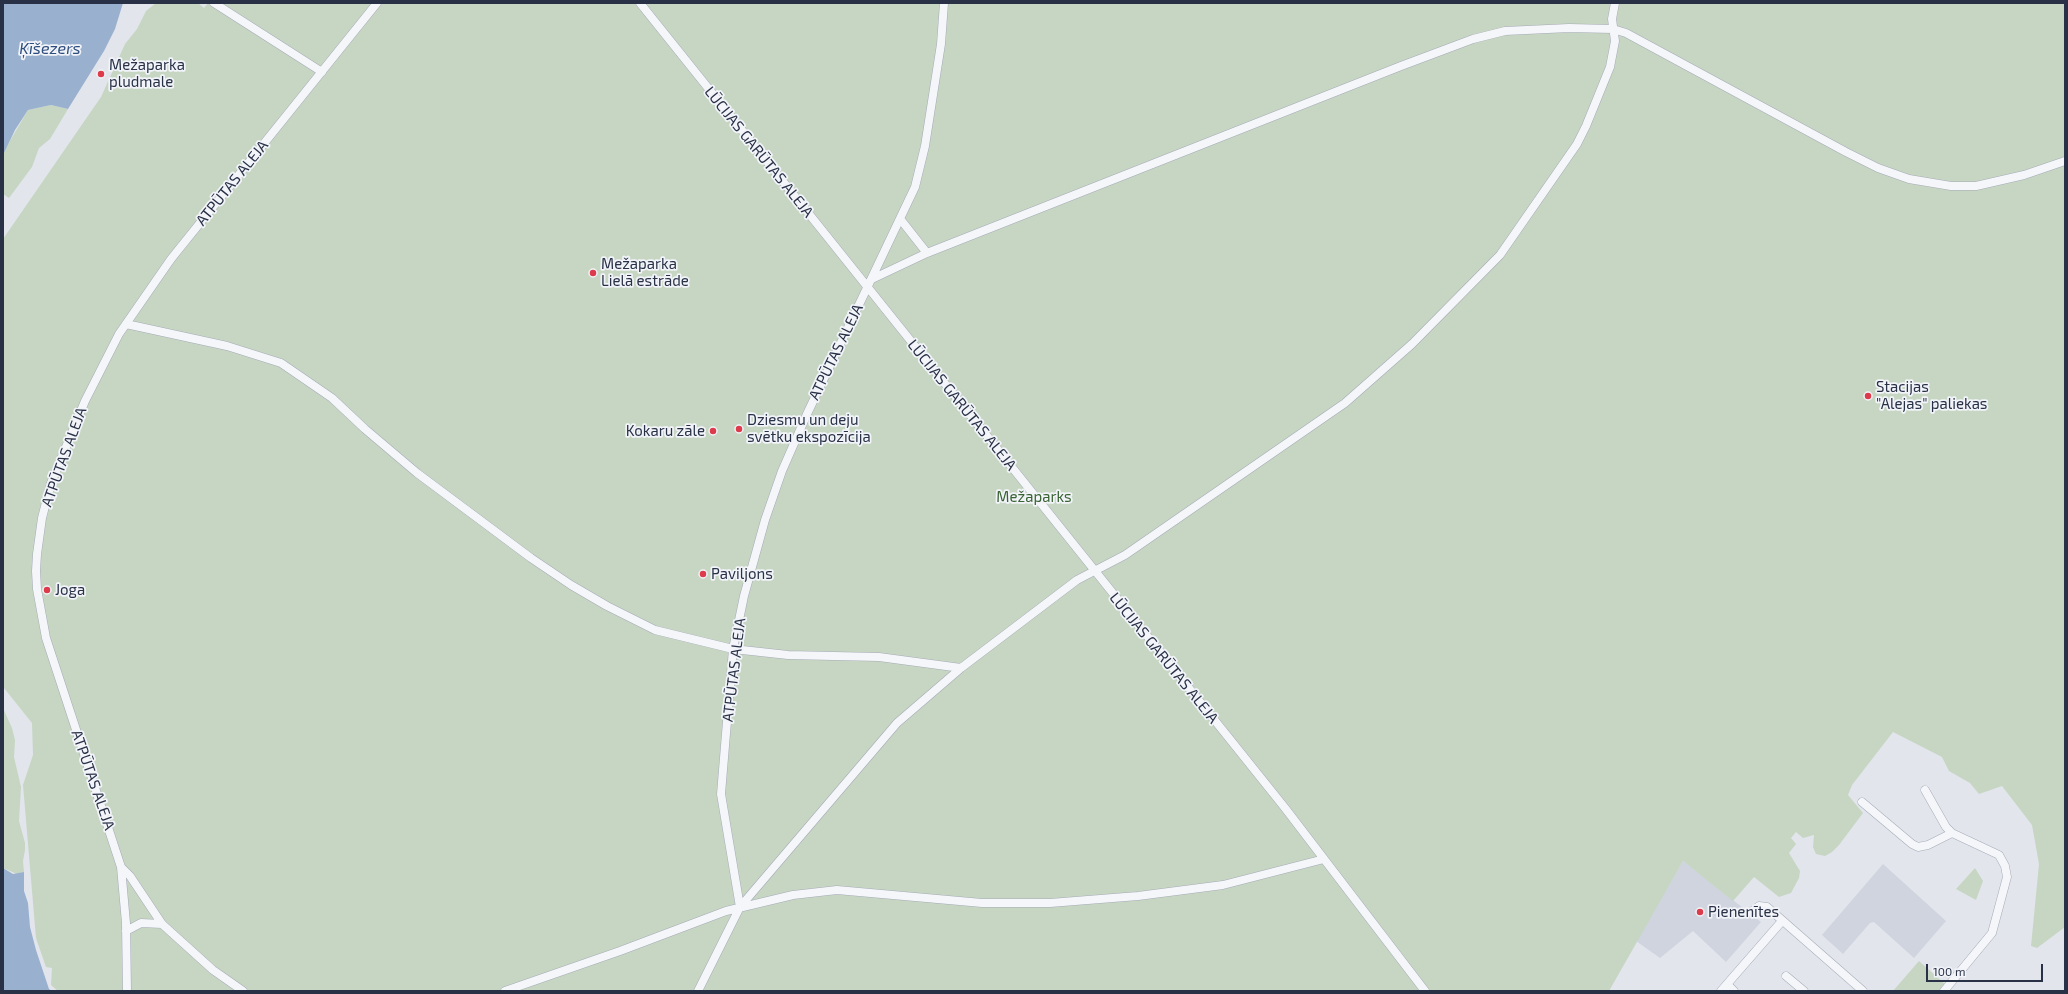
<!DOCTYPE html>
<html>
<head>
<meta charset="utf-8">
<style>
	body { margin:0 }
	#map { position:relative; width:2068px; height:994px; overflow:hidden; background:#e2e5ec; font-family:"Exo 2",sans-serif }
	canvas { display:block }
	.frame { position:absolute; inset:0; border:4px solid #283146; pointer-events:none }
	.scale { position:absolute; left:1926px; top:964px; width:117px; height:18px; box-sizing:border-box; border:2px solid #283146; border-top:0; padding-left:5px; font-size:12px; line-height:14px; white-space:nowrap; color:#283146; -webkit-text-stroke:3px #f2f4f9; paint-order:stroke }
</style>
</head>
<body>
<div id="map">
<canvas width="2068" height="994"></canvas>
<div class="frame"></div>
<div class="scale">100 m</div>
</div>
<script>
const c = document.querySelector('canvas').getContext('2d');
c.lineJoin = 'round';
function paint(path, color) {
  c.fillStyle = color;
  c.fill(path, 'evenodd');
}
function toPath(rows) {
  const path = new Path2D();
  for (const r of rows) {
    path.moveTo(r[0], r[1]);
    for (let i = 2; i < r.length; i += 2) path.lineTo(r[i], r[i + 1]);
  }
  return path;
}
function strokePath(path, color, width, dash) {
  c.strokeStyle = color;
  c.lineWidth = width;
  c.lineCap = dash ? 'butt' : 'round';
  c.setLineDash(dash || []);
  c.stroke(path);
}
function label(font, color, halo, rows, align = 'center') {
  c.font = font + ' "Exo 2",sans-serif';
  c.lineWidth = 3.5;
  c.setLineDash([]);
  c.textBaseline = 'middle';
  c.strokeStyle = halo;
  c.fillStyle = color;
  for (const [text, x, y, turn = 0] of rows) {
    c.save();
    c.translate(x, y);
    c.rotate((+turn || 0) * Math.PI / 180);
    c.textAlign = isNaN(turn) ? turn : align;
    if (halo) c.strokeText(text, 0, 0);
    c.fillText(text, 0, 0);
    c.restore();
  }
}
const built = toPath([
	[1683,861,1761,922,1726,962,1693,931,1660,958,1636,941],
	[1883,864,1946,921,1914,958,1874,922,1870,923,1843,954,1822,935]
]);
const green = toPath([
	[156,3,198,3,204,8,208,3,2065,3,2065,927,2037,948,2031,946,2039,864,2032,825,2002,786,1979,794,1970,783,1949,771,1942,757,1893,732,1852,785,1848,795,1863,813,1839,845,1832,852,1825,856,1816,854,1813,847,1814,835,1803,838,1796,832,1791,838,1796,844,1789,853,1800,871,1799,878,1791,893,1779,897,1754,877,1733,901,1683,861,1609,991,58,991,51,985,52,968,46,967,36,938,23,785,33,755,32,723,4,688,3,682,3,239,101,97,125,44,137,29,146,11],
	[51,105,68,109,50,139,39,148,32,167,9,198,3,194,3,155,7,146,28,110],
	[3,708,12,728,15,740,14,757,21,787,19,821,25,843,25,850,23,861,24,872,17,874,3,868],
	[1975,868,1983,881,1976,900,1956,889],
	[1919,961,1946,985,1940,991,1893,991]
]);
const water = toPath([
	[3,3,123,3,115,29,104,51,68,109,51,105,28,110,15,130,3,155],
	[3,868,13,874,24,872,24,891,28,903,30,927,36,950,49,989,52,991,3,991]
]);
const street = toPath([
	[214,3,322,72],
	[640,3,1285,808,1425,991],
	[901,220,927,253],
	[872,279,927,253,1401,66,1473,39,1505,31,1569,28,1613,29,1626,33,1846,152,1878,168,1909,179,1951,186,1976,186,2024,175,2065,161],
	[126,324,227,346,281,363,332,398,365,429,417,473,531,558,571,585,607,606,655,630,733,649,788,655,879,657,961,668],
	[1925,790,1946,827,1952,833],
	[1862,802,1912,844,1918,847,1928,845,1952,833,1999,855,2005,866,2007,877,1992,933,1944,991],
	[121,867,126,923,127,991],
	[740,907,721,794,733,649,744,596,765,520,782,471,807,414,915,187,925,146,941,44,944,3],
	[1751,912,1759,906,1767,907,1863,991],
	[126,931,141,923,162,924],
	[1786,976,1804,991],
	[1727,984,1734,991],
	[243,991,213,970,162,924,130,876,121,867,46,638,37,589,36,571,37,554,42,518,51,483,85,401,119,334,171,259,377,3],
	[505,991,620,951,726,911,793,895,837,890,982,903,1050,903,1138,896,1223,885,1324,859],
	[698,991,740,907,897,723,961,668,1077,580,1125,555,1345,403,1412,344,1500,255,1577,144,1586,126,1610,67,1615,41,1612,19,1615,3],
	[1721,991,1782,921]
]);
const markers = [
	[101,74,4,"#dd3b4b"],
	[593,273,4,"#dd3b4b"],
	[1868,396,4,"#dd3b4b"],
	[739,429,4,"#dd3b4b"],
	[713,431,4,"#dd3b4b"],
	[703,574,4,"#dd3b4b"],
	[47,590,4,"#dd3b4b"],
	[1700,912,4,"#dd3b4b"]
];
const poiNames = [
	["Mežaparka",109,65],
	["pludmale",109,82],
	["Mežaparka",601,264],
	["Lielā estrāde",601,281],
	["Stacijas",1876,387],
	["\"Alejas\" paliekas",1876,404],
	["Dziesmu un deju",747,420],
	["svētku ekspozīcija",747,437],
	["Kokaru zāle",705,431,"right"],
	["Paviljons",711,574],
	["Joga",55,590],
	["Pienenītes",1708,912]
];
const streetNames = [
	["LŪCIJAS GARŪTAS ALEJA",759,152,51],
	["ATPŪTAS ALEJA",232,183,-51],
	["ATPŪTAS ALEJA",836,352,-64],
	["LŪCIJAS GARŪTAS ALEJA",962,405,51],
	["ATPŪTAS ALEJA",64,457,-70],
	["LŪCIJAS GARŪTAS ALEJA",1164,658,51],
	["ATPŪTAS ALEJA",734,670,-83],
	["ATPŪTAS ALEJA",93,780,71]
];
const parkNames = [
	["Mežaparks",1034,497]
];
const waterNames = [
	["Ķīšezers",50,49]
];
paint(built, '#cfd4de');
paint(green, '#c6d6c2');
paint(water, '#99b1cf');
strokePath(street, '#a6abb7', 9);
strokePath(street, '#f5f6f9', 8);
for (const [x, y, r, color] of markers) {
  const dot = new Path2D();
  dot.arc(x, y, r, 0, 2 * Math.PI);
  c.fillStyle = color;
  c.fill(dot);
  strokePath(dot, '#f2f4f9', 1.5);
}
label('15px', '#283146', '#f2f4f9', poiNames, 'left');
label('15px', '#283146', '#f2f4f9', streetNames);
label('15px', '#3a6334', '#f2f4f9', parkNames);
label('italic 16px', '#2d4d7e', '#f2f4f9', waterNames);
</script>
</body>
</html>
